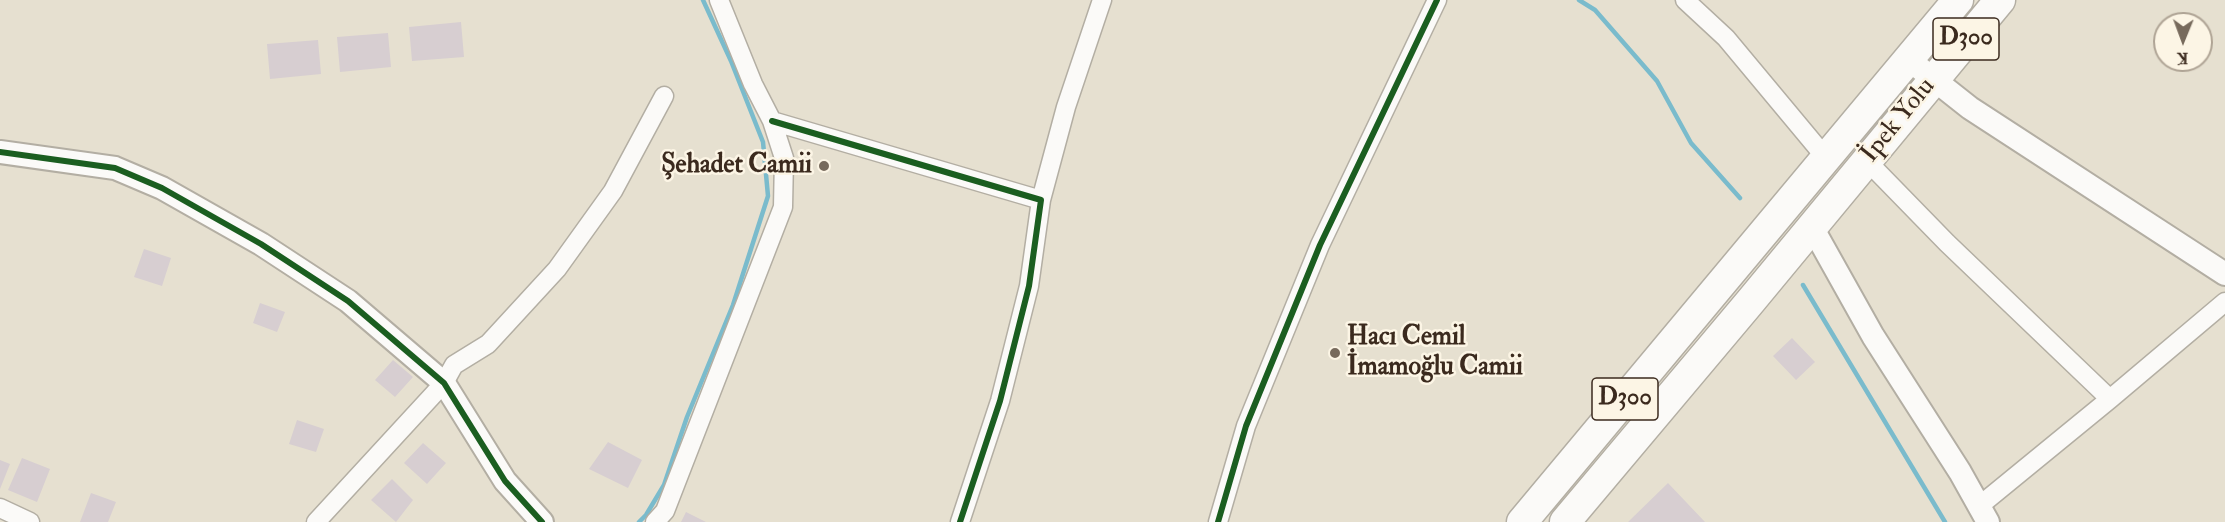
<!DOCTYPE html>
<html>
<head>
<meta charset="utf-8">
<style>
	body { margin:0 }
	#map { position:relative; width:2225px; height:522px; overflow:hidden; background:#e6e0d0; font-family:"IM FELL Double Pica",serif }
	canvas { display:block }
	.north { position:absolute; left:2153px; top:12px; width:60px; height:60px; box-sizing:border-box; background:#fcf5e5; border:2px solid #afa495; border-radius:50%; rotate:181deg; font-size:16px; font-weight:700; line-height:24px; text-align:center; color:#3b2a1e }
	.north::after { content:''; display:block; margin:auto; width:21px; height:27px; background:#776a5c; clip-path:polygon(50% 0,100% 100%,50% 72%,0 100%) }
</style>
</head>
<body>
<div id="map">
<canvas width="2225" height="522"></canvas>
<div class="north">K</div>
</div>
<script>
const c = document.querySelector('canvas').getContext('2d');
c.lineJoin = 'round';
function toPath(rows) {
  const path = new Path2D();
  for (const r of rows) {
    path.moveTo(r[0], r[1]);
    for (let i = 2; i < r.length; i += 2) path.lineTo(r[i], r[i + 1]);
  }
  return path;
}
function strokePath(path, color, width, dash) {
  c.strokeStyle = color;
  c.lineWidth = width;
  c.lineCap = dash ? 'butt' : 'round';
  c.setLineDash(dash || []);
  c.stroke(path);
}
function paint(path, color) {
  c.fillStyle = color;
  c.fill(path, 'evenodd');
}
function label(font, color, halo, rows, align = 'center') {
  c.font = font + ' "IM FELL Double Pica",serif';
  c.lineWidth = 5;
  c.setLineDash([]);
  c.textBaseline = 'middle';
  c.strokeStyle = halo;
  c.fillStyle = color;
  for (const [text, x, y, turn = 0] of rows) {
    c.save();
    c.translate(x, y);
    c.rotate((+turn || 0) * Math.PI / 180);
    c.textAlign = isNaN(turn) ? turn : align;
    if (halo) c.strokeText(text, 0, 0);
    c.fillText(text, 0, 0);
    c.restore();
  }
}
const stream = toPath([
	[1579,0,1595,10,1657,81,1691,143,1740,198],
	[1803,285,1945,522],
	[639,522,646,515,664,485,687,417,733,305,768,196,763,142,731,61,703,0]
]);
const building = toPath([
	[461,22,464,57,412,61,409,27],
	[388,33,391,67,340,72,337,37],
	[318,40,321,74,270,79,267,44],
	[144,249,171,258,162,286,134,277],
	[260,303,285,312,277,332,253,323],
	[1792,338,1815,362,1796,380,1773,356],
	[393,360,413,377,395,397,375,380],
	[297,420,324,429,316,452,289,444],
	[608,442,642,460,628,488,589,469],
	[423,443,446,463,427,484,404,463],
	[22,458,50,469,37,502,8,490],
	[0,460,10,464,0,489],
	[392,479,413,500,396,522,371,500],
	[1668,483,1705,522,1628,522],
	[91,493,116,502,108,522,80,522],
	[686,512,706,522,681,522]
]);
const minor = toPath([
	[1685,0,1726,38,1826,158],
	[772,121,1041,200,1029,286,1000,401,960,522],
	[1867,161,1947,243,2110,399],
	[1041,200,1066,107,1102,0],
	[1978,507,2110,399,2225,302],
	[0,508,30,522],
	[316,522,444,383,454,365,488,344,557,269,613,191,664,96],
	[655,522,665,511,783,207,784,158,772,121,753,84,719,0],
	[1218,522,1246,426,1320,245,1437,0]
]);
const tertiary = toPath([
	[1908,59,1970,108,2225,274],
	[0,152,115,168,162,188,261,244,348,301,444,383,505,481,542,522],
	[1812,227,1873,336,1960,472,1988,522]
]);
const trunk = toPath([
	[1522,522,1958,0],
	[1565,522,1750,302,2000,0]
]);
const cycleway = toPath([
	[772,121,1041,200,1029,286,1000,401,960,522],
	[0,152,115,168,162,188,261,244,348,301,444,383,505,481,542,522],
	[1218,522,1246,426,1320,245,1437,0]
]);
const markers = [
	[824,166,6,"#776a5c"],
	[1335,353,6,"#776a5c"]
];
const shields = [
	[1966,39,66],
	[1625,399,66]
];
const shieldNames = [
	["D300",1966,39],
	["D300",1625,399]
];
const streetNames = [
	["İpek Yolu",1899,121,-51]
];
const poiNames = [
	["Şehadet Camii",812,166],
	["Hacı Cemil",1347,338,"left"],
	["İmamoğlu Camii",1347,368,"left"]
];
strokePath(stream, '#7abbcc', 4.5);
paint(building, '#d7ced1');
strokePath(minor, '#b3aea3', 21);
strokePath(tertiary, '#b3aea3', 26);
strokePath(trunk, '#b3aea3', 33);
strokePath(minor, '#fbfaf8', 18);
strokePath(tertiary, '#fbfaf8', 22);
strokePath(trunk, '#fbfaf8', 30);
strokePath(cycleway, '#1b5e20', 6);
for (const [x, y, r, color] of markers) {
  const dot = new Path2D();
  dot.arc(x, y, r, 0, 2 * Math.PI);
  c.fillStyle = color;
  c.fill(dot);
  strokePath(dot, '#fcf5e5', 2);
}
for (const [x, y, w] of shields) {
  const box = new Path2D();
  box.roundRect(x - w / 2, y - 21, w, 42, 4.5);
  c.fillStyle = '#fcf5e5';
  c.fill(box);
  strokePath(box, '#3b2a1e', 1.5);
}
label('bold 24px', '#3b2a1e', null, shieldNames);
label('26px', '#3b2a1e', '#fcf5e5', streetNames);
label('bold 26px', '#3b2a1e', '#fcf5e5', poiNames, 'right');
</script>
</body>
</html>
